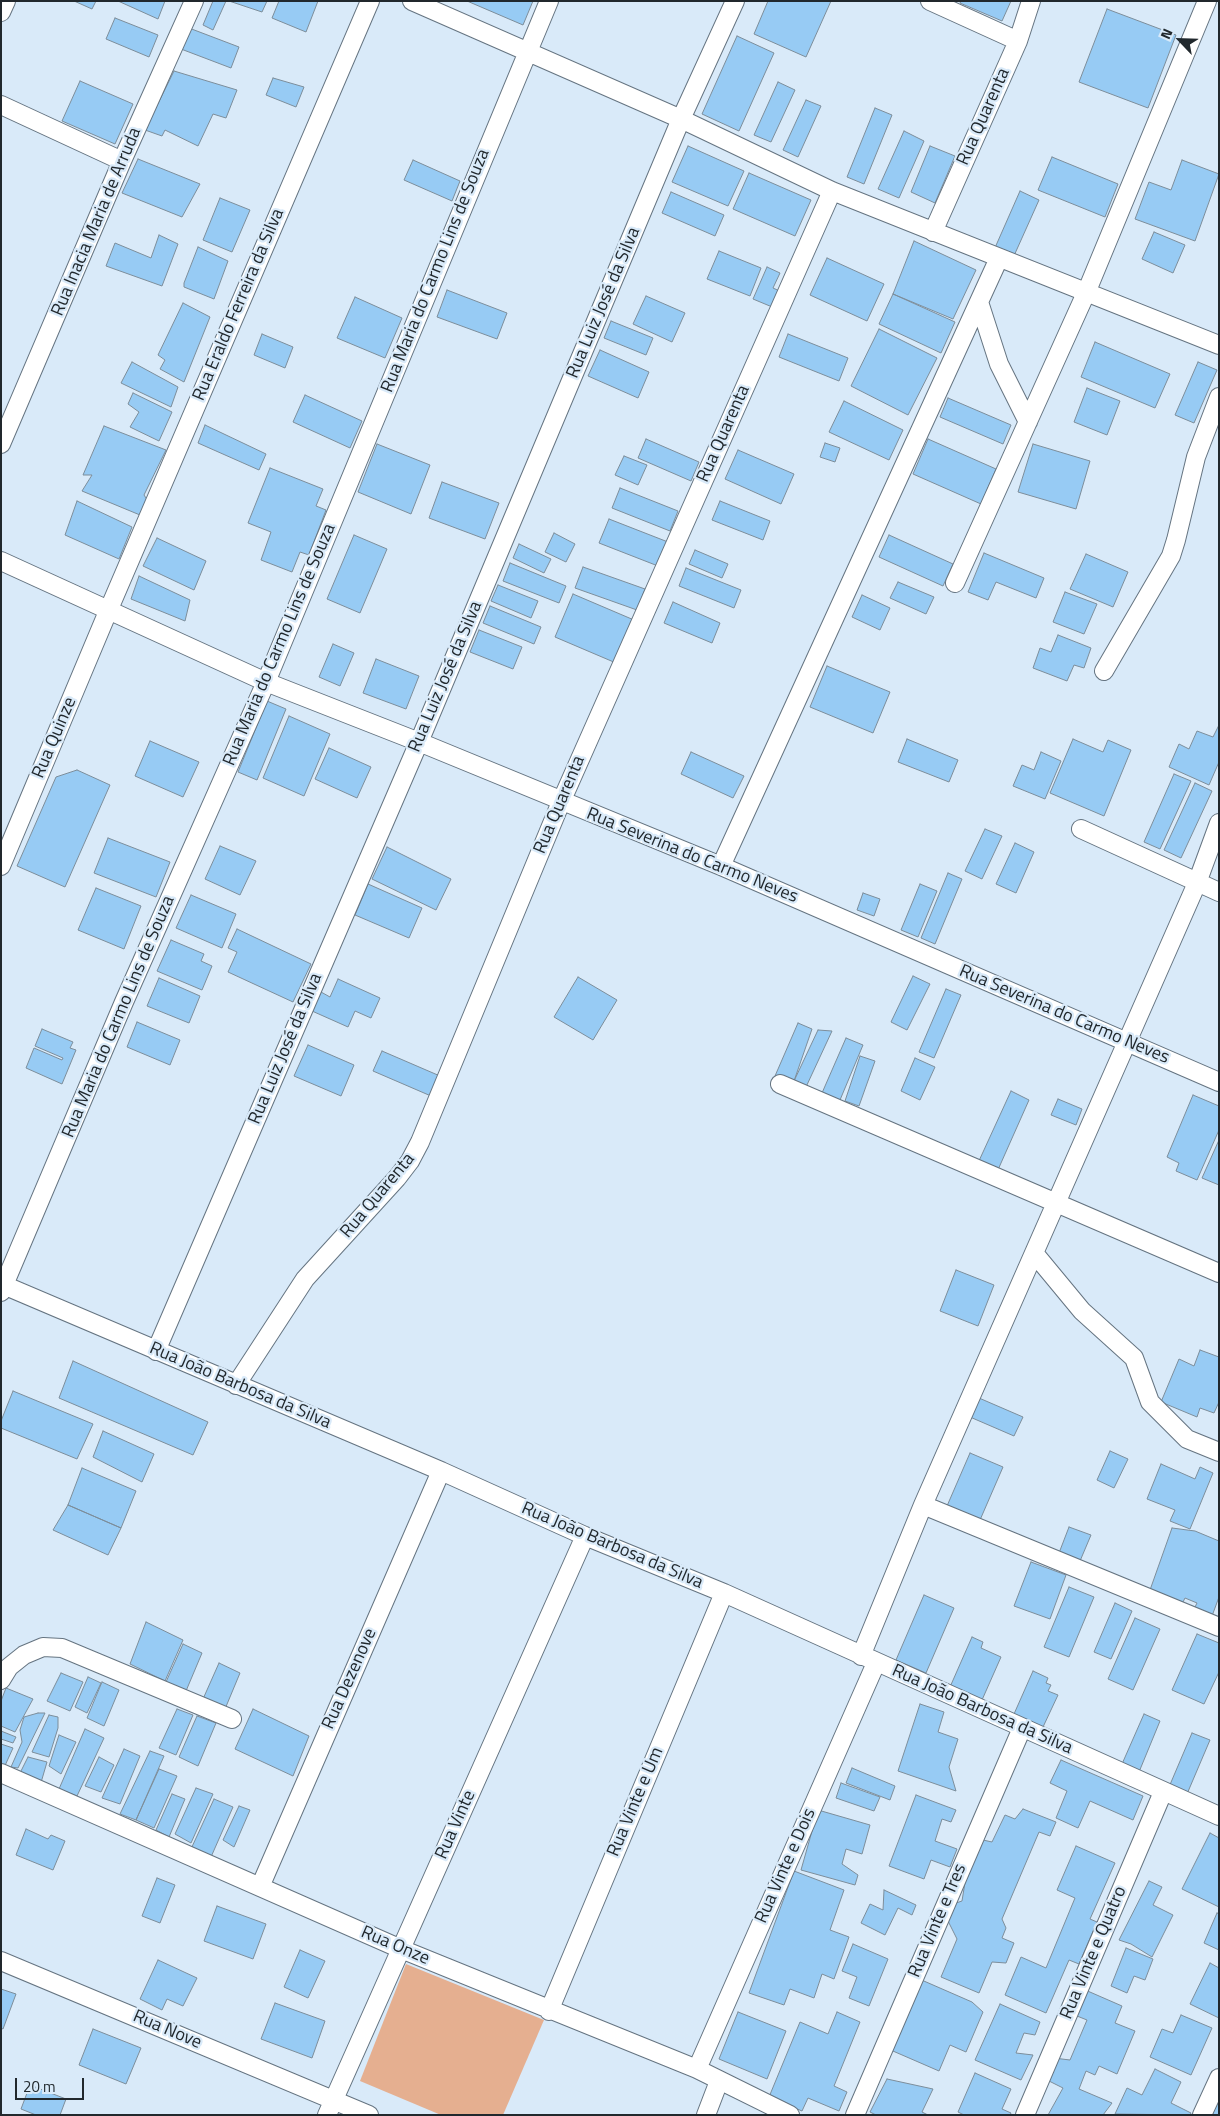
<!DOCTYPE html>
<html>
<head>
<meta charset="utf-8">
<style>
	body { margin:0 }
	#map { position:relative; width:1220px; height:2116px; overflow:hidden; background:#d9eaf9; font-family:"Titillium Web",sans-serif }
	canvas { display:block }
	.frame { position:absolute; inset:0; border:2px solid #21282d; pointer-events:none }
	.north { position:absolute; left:1155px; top:15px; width:50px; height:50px; -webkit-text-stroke:4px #d9eaf9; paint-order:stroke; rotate:294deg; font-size:14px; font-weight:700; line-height:20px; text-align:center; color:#21282d }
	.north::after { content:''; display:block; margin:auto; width:18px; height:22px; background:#21282d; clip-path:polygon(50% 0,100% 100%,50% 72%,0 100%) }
	.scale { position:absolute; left:15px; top:2078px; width:69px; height:22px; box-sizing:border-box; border:2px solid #21282d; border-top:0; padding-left:6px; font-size:15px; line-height:18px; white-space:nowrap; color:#21282d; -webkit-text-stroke:4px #d9eaf9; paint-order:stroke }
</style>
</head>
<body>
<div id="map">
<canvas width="1220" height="2116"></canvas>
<div class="frame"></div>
<div class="north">N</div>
<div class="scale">20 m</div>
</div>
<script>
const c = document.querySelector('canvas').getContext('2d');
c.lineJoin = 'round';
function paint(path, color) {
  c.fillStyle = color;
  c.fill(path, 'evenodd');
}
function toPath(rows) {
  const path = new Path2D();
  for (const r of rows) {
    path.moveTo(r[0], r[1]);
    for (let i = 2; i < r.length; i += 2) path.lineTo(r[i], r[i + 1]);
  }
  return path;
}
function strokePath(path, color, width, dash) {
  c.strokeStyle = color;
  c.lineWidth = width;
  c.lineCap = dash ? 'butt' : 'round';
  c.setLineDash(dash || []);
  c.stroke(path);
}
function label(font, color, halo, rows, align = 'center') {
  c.font = font + ' "Titillium Web",sans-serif';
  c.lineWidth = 4.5;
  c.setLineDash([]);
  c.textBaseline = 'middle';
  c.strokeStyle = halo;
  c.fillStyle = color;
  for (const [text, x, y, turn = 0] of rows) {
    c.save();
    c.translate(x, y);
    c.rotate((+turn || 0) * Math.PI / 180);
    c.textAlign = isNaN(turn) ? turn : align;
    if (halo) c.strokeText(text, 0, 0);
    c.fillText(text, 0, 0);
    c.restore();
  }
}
const green = toPath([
	[406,1964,544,2020,503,2115,441,2115,360,2081]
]);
const building = toPath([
	[74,1,96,1,92,9,74,1],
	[118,1,165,1,158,19,118,1],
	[213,1,226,1,213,30,203,25,213,1],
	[229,1,267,1,262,12,229,1],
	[279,1,318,1,306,32,272,18,279,1],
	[467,1,533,1,523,25,467,1],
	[768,1,831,1,806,57,754,34,768,1],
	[961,1,1011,1,1002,21,960,3,961,1],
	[1107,9,1176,35,1148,108,1079,82,1107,9],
	[115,18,158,35,149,57,106,39,115,18],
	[189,28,239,47,231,68,181,49,189,28],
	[737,36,774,53,739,131,702,114,737,36],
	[174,71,237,90,226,118,213,114,198,146,165,130,162,136,145,130,174,71],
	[273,78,304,87,296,107,266,95,273,78],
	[80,81,133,104,115,144,62,121,80,81],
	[778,82,795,90,771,142,754,135,778,82],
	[806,100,821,106,798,157,783,150,806,100],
	[875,108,892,115,864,184,847,177,875,108],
	[904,131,924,141,899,198,878,189,904,131],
	[688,146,744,171,728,206,672,182,688,146],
	[930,146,955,156,935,203,911,192,930,146],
	[1052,157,1118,184,1105,217,1038,190,1052,157],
	[138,159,200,184,182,217,122,193,138,159],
	[413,160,460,181,452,201,404,180,413,160],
	[1182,160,1219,174,1195,241,1135,219,1149,182,1171,190,1182,160],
	[749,173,811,200,795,236,733,209,749,173],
	[1020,191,1039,200,1013,258,994,250,1020,191],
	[671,192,724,215,715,236,662,213,671,192],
	[220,198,250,210,232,252,203,240,220,198],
	[1154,232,1185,245,1173,273,1142,259,1154,232],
	[159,235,178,244,162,286,106,266,115,243,151,258,159,235],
	[914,241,976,270,953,319,893,294,914,241],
	[198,247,228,261,214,299,184,287,184,283,198,247],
	[719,251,761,268,750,296,707,279,719,251],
	[827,258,884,284,867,321,810,295,827,258],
	[767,267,780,273,773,288,784,293,777,309,753,299,767,267],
	[447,290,507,313,497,339,437,317,447,290],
	[893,294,955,322,941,353,879,324,893,294],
	[646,296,685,313,672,342,633,324,646,296],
	[355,297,402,318,385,358,337,338,355,297],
	[183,303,210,317,184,382,160,369,165,360,158,355,183,303],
	[611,321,653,338,646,355,604,338,611,321],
	[879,329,937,358,908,415,851,386,879,329],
	[262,334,293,347,285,368,254,355,262,334],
	[788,334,848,358,839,381,779,357,788,334],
	[1095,342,1170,374,1155,408,1081,377,1095,342],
	[600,350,649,372,638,398,588,376,600,350],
	[132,362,178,387,171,407,121,383,132,362],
	[1198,362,1217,370,1194,423,1175,415,1198,362],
	[1087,388,1120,401,1107,435,1074,422,1087,388],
	[133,393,172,412,159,441,130,427,139,412,128,404,133,393],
	[305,395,362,421,350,448,293,422,305,395],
	[948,398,1011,425,1003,444,940,417,948,398],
	[844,401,903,430,889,460,829,432,844,401],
	[205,425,266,454,259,470,198,443,205,425],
	[104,426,166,450,144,495,148,501,140,515,82,491,92,475,83,475,104,426],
	[646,439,699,462,691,481,638,458,646,439],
	[928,439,996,469,981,504,913,474,928,439],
	[825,443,840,448,835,462,820,457,825,443],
	[377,444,430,465,411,514,358,492,377,444],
	[1033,444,1090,461,1076,509,1018,492,1033,444],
	[738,450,794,474,781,504,725,479,738,450],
	[624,456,647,465,638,485,615,475,624,456],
	[270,468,323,489,316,506,326,510,309,555,300,552,292,572,261,560,271,532,248,523,270,468],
	[442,482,499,503,485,539,429,518,442,482],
	[620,488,678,511,670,531,612,508,620,488],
	[77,501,132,527,119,559,65,535,77,501],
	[720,501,770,521,763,540,712,520,720,501],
	[609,519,668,542,658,566,599,543,609,519],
	[554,533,575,544,566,562,545,552,554,533],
	[354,535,387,549,360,613,327,599,354,535],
	[889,535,953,564,943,586,879,557,889,535],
	[157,538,206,561,194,590,143,566,157,538],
	[519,544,551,559,544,573,513,558,519,544],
	[695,550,728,564,722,578,689,564,695,550],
	[984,553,1044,578,1036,598,996,582,988,600,968,592,984,553],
	[1086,554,1128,572,1113,607,1070,589,1086,554],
	[510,563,566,586,559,603,503,581,510,563],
	[583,567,645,589,637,610,575,588,583,567],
	[686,568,741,590,734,608,679,586,686,568],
	[139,576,190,600,185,621,131,599,139,576],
	[898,582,934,597,926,614,890,598,898,582],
	[498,585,538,601,531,618,491,601,498,585],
	[1065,592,1097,604,1084,634,1053,622,1065,592],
	[573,594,634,620,616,663,555,637,573,594],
	[862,595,890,608,880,630,852,617,862,595],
	[673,602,720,623,712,643,664,623,673,602],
	[490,606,541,627,534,644,483,623,490,606],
	[479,630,522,647,513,669,470,652,479,630],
	[1058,635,1091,648,1084,668,1074,665,1067,681,1033,668,1040,648,1051,652,1058,635],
	[333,644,354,653,340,686,319,677,333,644],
	[376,659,419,676,406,709,363,693,376,659],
	[827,666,890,692,873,733,810,707,827,666],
	[267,701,286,709,257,780,238,772,267,701],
	[289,716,330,734,304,796,263,778,289,716],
	[1219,725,1219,762,1209,785,1169,767,1179,744,1189,749,1197,731,1213,737,1219,725],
	[907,739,958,760,949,782,898,762,907,739],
	[1073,739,1103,752,1108,740,1131,750,1104,816,1050,793,1073,739],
	[150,741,199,762,183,797,135,776,150,741],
	[329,748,371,767,357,798,315,779,329,748],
	[691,752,744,776,733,798,681,774,691,752],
	[1041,752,1061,761,1045,799,1013,786,1022,765,1034,770,1041,752],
	[77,770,110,785,65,887,17,866,56,777,77,770],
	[1174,774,1191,781,1160,849,1144,842,1174,774],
	[1195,783,1212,791,1181,858,1164,850,1195,783],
	[985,829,1002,836,982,879,965,871,985,829],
	[108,838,170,862,156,897,94,873,108,838],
	[1015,843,1034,852,1016,893,996,884,1015,843],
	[220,846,256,861,240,895,205,879,220,846],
	[387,847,451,879,436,910,372,879,387,847],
	[948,873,962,879,935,944,921,938,948,873],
	[368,884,422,908,409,938,355,915,368,884],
	[920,884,937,891,918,937,901,930,920,884],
	[96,888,141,906,124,949,78,930,96,888],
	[863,893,880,899,874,916,857,910,863,893],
	[191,895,236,914,222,948,176,928,191,895],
	[237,929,311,964,293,1002,228,972,237,952,228,948,237,929],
	[171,940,204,954,201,961,212,966,202,990,157,971,171,940],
	[913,976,930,984,907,1030,891,1022,913,976],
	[578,977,617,1000,593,1040,554,1017,578,977],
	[159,978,200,996,189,1023,147,1006,159,978],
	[338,979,380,998,371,1018,355,1011,348,1027,312,1011,321,992,330,997,338,979],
	[946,989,961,995,934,1058,919,1052,946,989],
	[137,1022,180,1040,170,1065,127,1047,137,1022],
	[798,1023,812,1029,794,1081,775,1076,798,1023],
	[42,1029,73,1042,70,1048,76,1050,62,1084,26,1068,34,1048,62,1060,63,1058,35,1046,42,1029],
	[818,1030,832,1031,806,1087,794,1081,818,1030],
	[846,1038,863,1045,840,1100,822,1093,846,1038],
	[308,1045,354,1065,341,1096,294,1076,308,1045],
	[382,1051,440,1076,431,1096,373,1071,382,1051],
	[860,1056,875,1061,859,1106,845,1101,860,1056],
	[915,1058,935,1067,920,1100,901,1091,915,1058],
	[1011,1091,1029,1100,997,1172,978,1163,1011,1091],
	[1193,1095,1219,1106,1219,1130,1197,1180,1176,1171,1179,1163,1167,1157,1193,1095],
	[1058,1099,1082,1109,1076,1125,1051,1115,1058,1099],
	[1219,1140,1219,1185,1202,1178,1219,1140],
	[956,1270,994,1285,978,1326,940,1311,956,1270],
	[1200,1350,1219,1357,1219,1402,1214,1413,1200,1408,1197,1417,1161,1402,1179,1359,1194,1366,1200,1350],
	[73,1361,208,1422,193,1455,59,1398,73,1361],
	[13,1391,93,1424,77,1459,1,1428,1,1421,13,1391],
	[979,1398,1023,1417,1014,1436,970,1417,979,1398],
	[103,1431,154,1454,142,1482,93,1457,103,1431],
	[1110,1451,1128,1459,1114,1488,1097,1480,1110,1451],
	[970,1453,1003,1467,980,1520,947,1506,970,1453],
	[1161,1464,1195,1479,1200,1467,1213,1473,1190,1529,1170,1521,1175,1510,1147,1499,1161,1464],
	[82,1468,136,1491,121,1528,68,1505,82,1468],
	[68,1505,121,1528,108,1555,53,1530,68,1505],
	[1069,1527,1091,1535,1080,1561,1059,1553,1069,1527],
	[1172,1528,1195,1531,1219,1541,1219,1597,1212,1616,1194,1609,1197,1603,1185,1598,1181,1606,1150,1590,1172,1528],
	[1031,1562,1066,1575,1050,1619,1014,1606,1031,1562],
	[1069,1587,1094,1597,1069,1657,1044,1647,1069,1587],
	[924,1595,954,1608,926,1673,896,1660,924,1595],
	[1115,1603,1132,1611,1111,1659,1094,1652,1115,1603],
	[1135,1618,1160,1629,1133,1690,1108,1679,1135,1618],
	[146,1622,183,1640,165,1681,130,1664,146,1622],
	[1197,1634,1219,1643,1219,1672,1204,1704,1172,1690,1197,1634],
	[972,1637,983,1642,981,1648,1001,1657,982,1700,950,1687,972,1637],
	[183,1644,202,1653,186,1691,166,1682,183,1644],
	[219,1663,240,1673,225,1709,203,1699,219,1663],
	[1033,1671,1048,1678,1046,1683,1051,1685,1048,1691,1058,1695,1043,1727,1014,1714,1033,1671],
	[61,1673,83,1682,70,1711,47,1701,61,1673],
	[88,1677,101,1683,87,1713,75,1707,88,1677],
	[102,1682,119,1690,104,1726,87,1718,102,1682],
	[6,1688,33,1699,15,1732,1,1726,1,1701,6,1688],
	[920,1704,944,1712,938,1732,958,1739,949,1767,956,1791,898,1771,920,1704],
	[177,1709,193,1715,176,1755,159,1748,177,1709],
	[253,1709,309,1736,293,1776,235,1749,253,1709],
	[38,1713,45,1713,18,1768,11,1767,22,1742,20,1730,24,1717,38,1713],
	[1144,1714,1160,1721,1139,1772,1122,1764,1144,1714],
	[49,1715,58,1717,58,1728,49,1757,32,1752,49,1715],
	[197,1716,216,1723,198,1766,179,1757,197,1716],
	[85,1729,104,1738,77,1796,59,1789,85,1729],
	[1,1731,16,1737,13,1743,1,1739,1,1731],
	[1192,1733,1210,1740,1187,1794,1169,1787,1192,1733],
	[59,1735,76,1742,61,1774,49,1766,59,1735],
	[1,1744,13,1748,3,1770,1,1769,1,1744],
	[124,1749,140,1756,120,1804,102,1798,124,1749],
	[150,1751,164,1756,136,1820,120,1814,150,1751],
	[28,1757,47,1762,40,1786,18,1777,28,1757],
	[99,1757,114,1765,101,1792,85,1786,99,1757],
	[1061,1760,1143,1796,1133,1820,1090,1801,1078,1828,1056,1818,1067,1791,1050,1783,1061,1760],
	[852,1768,895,1786,890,1800,846,1783,852,1768],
	[159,1769,177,1776,154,1828,136,1820,159,1769],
	[841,1783,880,1797,874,1811,836,1798,841,1783],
	[196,1788,213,1794,191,1843,175,1834,196,1788],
	[172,1794,185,1799,169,1837,156,1830,172,1794],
	[916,1795,956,1810,951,1822,942,1819,935,1841,957,1849,950,1867,931,1860,924,1879,889,1866,916,1795],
	[214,1799,233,1807,211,1857,191,1849,214,1799],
	[239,1806,250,1810,234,1847,223,1840,239,1806],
	[1023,1809,1056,1822,1050,1836,1039,1832,1002,1919,1006,1928,1002,1938,1014,1943,1006,1963,992,1962,979,1993,941,1977,957,1939,946,1917,953,1904,962,1901,967,1870,983,1840,992,1842,1005,1815,1015,1819,1023,1809],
	[818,1810,870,1825,862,1854,846,1849,842,1864,858,1875,855,1885,801,1870,818,1810],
	[26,1829,48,1839,51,1835,65,1841,53,1870,16,1855,26,1829],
	[1210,1833,1219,1838,1219,1907,1182,1889,1210,1833],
	[1076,1846,1115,1863,1090,1919,1097,1922,1079,1964,1069,1960,1046,2013,1005,1995,1021,1957,1046,1968,1075,1898,1057,1890,1076,1846],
	[794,1871,844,1890,830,1930,849,1937,834,1979,822,1974,814,1998,790,1989,784,2005,749,1993,794,1871],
	[157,1878,175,1885,160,1923,142,1916,157,1878],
	[1149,1881,1162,1887,1153,1905,1173,1915,1152,1957,1131,1944,1119,1940,1149,1881],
	[884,1890,916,1905,912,1915,898,1908,885,1935,861,1923,870,1904,883,1910,884,1890],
	[217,1906,266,1924,253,1959,204,1941,217,1906],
	[1217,1913,1219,1914,1219,1950,1204,1943,1217,1913],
	[853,1944,888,1959,869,2006,849,1998,857,1977,842,1971,853,1944],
	[1126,1948,1153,1959,1145,1980,1134,1976,1127,1993,1111,1986,1126,1948],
	[300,1950,325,1961,308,1998,284,1987,300,1950],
	[158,1960,197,1978,183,2006,167,1999,162,2010,140,1999,158,1960],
	[1210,1963,1219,1968,1219,2018,1190,2004,1210,1963],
	[917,1978,972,2002,983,2012,966,2052,950,2045,939,2071,886,2048,917,1978],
	[1,1989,16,1994,3,2029,1,2028,1,1989],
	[1083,1989,1122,2006,1115,2023,1135,2031,1117,2074,1099,2066,1095,2075,1086,2071,1079,2089,1112,2103,1103,2115,1048,2115,1063,2088,1043,2078,1054,2058,1070,2060,1087,2020,1072,2014,1083,1989],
	[275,2003,325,2021,312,2058,261,2039,275,2003],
	[1000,2004,1040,2022,1035,2035,1024,2033,1016,2053,1033,2055,1021,2080,975,2060,1000,2004],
	[738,2012,786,2031,767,2079,719,2059,738,2012],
	[837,2012,860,2022,834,2086,847,2092,839,2111,808,2098,802,2111,769,2097,800,2022,828,2034,837,2012],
	[1181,2015,1212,2028,1191,2075,1150,2057,1162,2029,1173,2033,1181,2015],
	[93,2029,141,2048,126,2084,79,2065,93,2029],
	[1155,2069,1181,2082,1171,2103,1191,2113,1190,2115,1115,2114,1127,2088,1142,2095,1155,2069],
	[975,2073,1011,2089,1002,2109,1011,2113,1010,2115,964,2115,958,2112,975,2073],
	[887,2079,933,2089,922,2112,928,2115,876,2115,870,2112,887,2079],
	[30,2085,66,2099,60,2115,36,2115,21,2109,30,2085],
	[1219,2099,1219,2115,1212,2115,1219,2099]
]);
const street = toPath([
	[412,1,681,119,832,191,1219,345],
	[930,1,1018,41],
	[1,12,6,1],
	[1,105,122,161],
	[933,232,1018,41,1031,1],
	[979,302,999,364,1028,422],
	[1,444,122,161,194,1],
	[1,561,266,682,419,742,721,866,1219,1082],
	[955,583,1086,293,1207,1],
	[1104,671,1171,556,1176,540,1196,457,1219,397],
	[1081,829,1219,892],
	[1,866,109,609,370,1],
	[721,866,999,258],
	[780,1084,1219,1273],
	[1034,1253,1082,1311,1134,1358,1150,1402,1187,1439,1219,1452],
	[1,1284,441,1471,585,1536,724,1593,1219,1816],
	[1,1292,124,1002,266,682,549,1],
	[156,1351,419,742,681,119,735,1],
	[236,1385,305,1279,397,1178,410,1161,420,1142,561,802,832,191],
	[923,1505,1219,1627],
	[861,1656,923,1505,1197,883,1219,823],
	[1,1680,9,1667,24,1655,43,1647,62,1648,232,1719],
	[1,1773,401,1949,697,2069,790,2115],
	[260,1887,441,1471],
	[1,1961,369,2115],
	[549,2011,724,1593],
	[697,2069,876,1663],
	[327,2115,585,1536],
	[706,2115,719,2081],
	[855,2115,1022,1728],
	[1025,2115,1163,1792],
	[1202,2115,1219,2078]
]);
const streetNames = [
	["Rua Quarenta",984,117,-66],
	["Rua Inacia Maria de Arruda",97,222,-67],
	["Rua Maria do Carmo Lins de Souza",436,271,-68],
	["Rua Luiz José da Silva",604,303,-67],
	["Rua Eraldo Ferreira da Silva",239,305,-67],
	["Rua Quarenta",724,434,-66],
	["Rua Maria do Carmo Lins de Souza",280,645,-67],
	["Rua Luiz José da Silva",446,677,-67],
	["Rua Quinze",55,738,-67],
	["Rua Quarenta",560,805,-67],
	["Rua Severina do Carmo Neves",692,856,22],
	["Rua Severina do Carmo Neves",1064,1015,23],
	["Rua Maria do Carmo Lins de Souza",119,1017,-67],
	["Rua Luiz José da Silva",286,1049,-67],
	["Rua Quarenta",378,1196,-50],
	["Rua João Barbosa da Silva",240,1386,23],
	["Rua João Barbosa da Silva",612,1546,23],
	["Rua Dezenove",350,1679,-66],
	["Rua João Barbosa da Silva",982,1710,24],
	["Rua Vinte e Um",636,1802,-67],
	["Rua Vinte",456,1825,-66],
	["Rua Vinte e Dois",786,1866,-66],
	["Rua Vinte e Tres",938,1921,-67],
	["Rua Onze",395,1946,23],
	["Rua Vinte e Quatro",1094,1953,-67],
	["Rua Nove",167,2030,23]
];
paint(green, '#e5af90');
paint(building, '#97cbf4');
strokePath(building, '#7c8d9a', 1);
strokePath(street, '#657481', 20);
strokePath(street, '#fff', 18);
label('18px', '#21282d', '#d9eaf9', streetNames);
</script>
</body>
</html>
